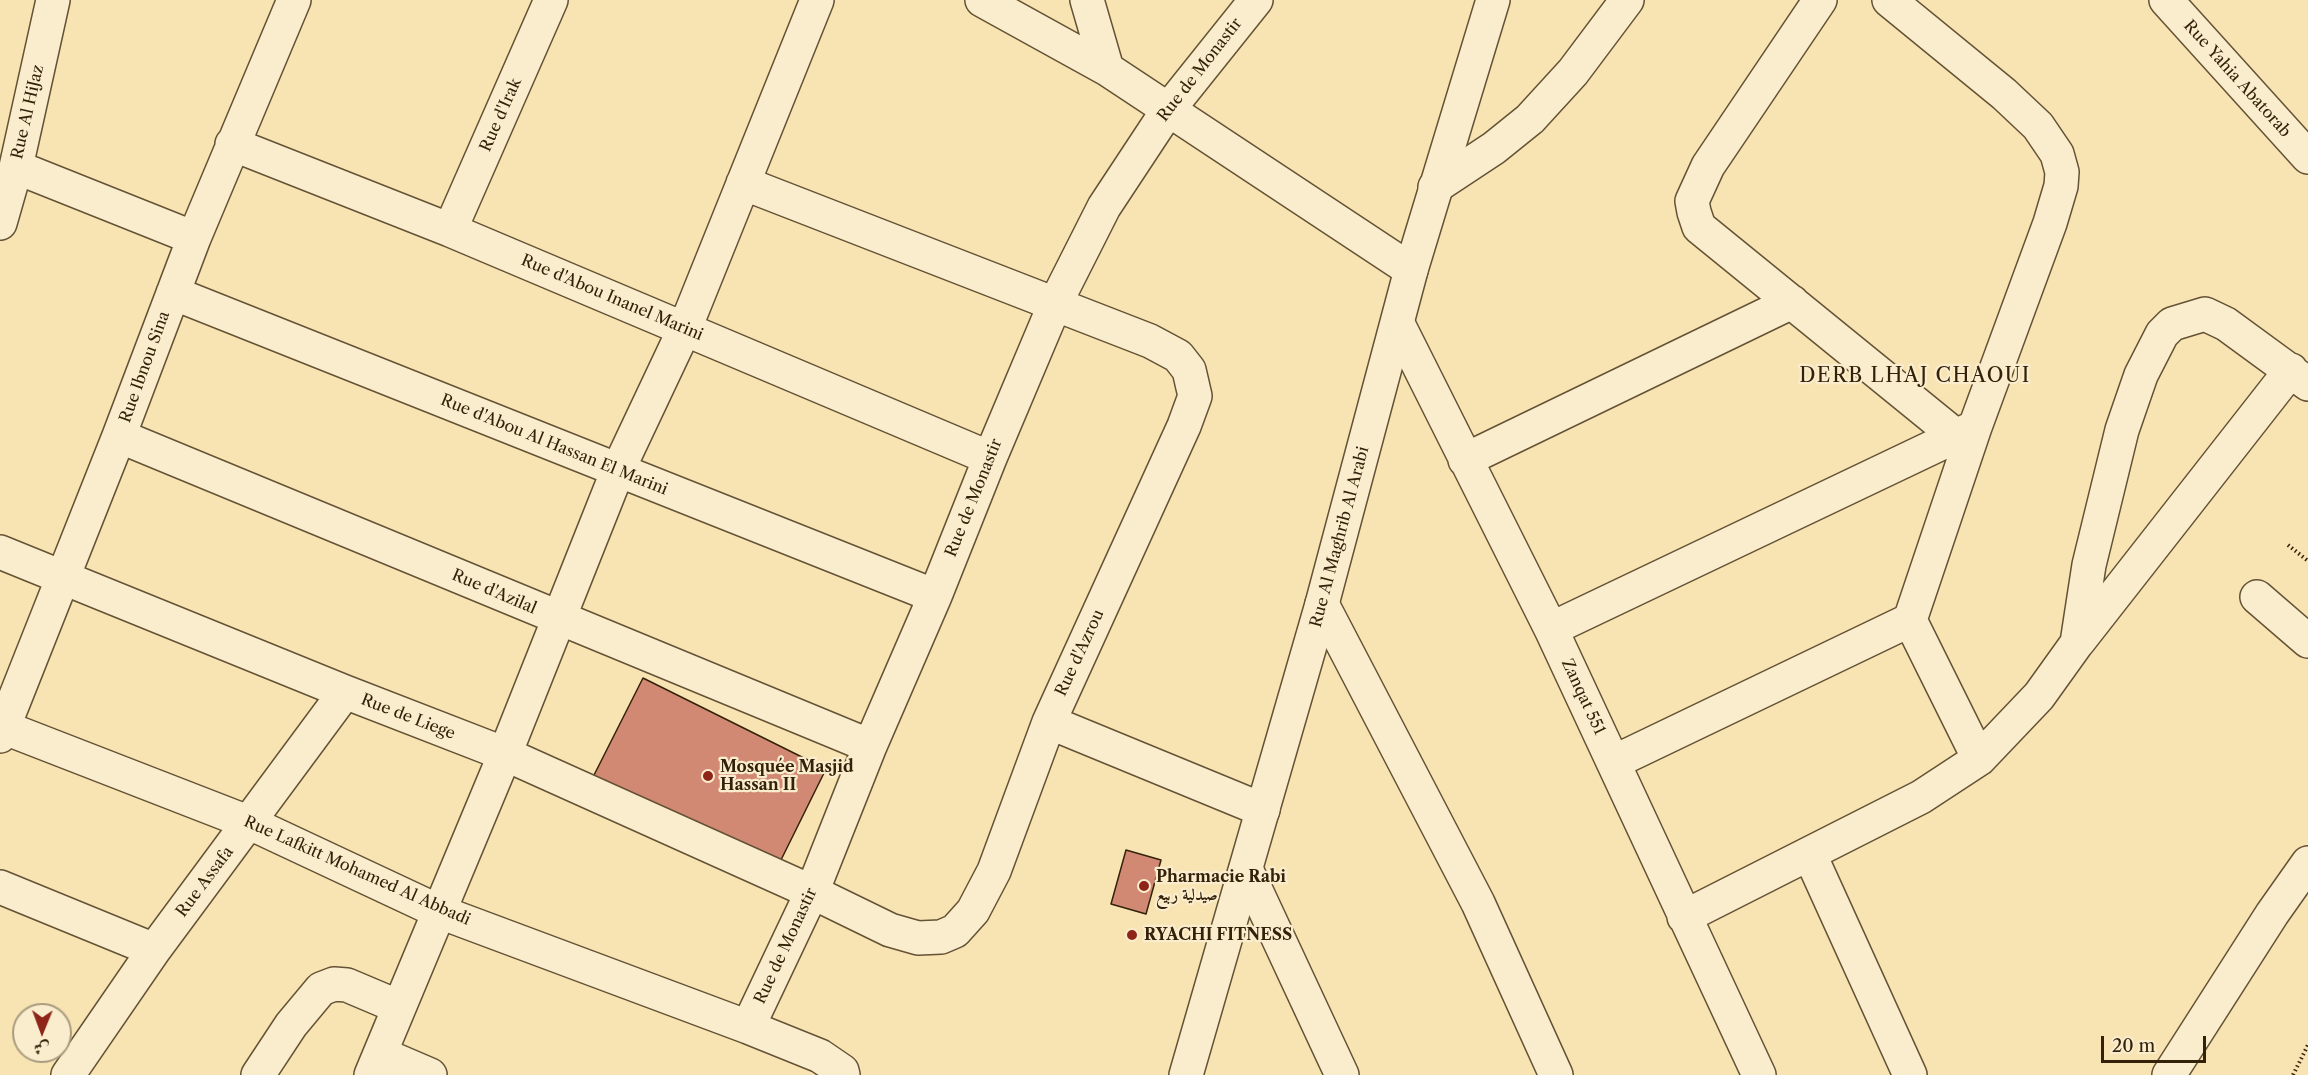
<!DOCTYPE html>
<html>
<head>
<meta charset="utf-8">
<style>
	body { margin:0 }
	#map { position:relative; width:2308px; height:1075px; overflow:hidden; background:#f8e3b3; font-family:"Libre Caslon Text",Amiri,serif }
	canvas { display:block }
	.north { position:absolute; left:12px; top:1003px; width:60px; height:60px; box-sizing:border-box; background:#faedce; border:2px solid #aa9c7f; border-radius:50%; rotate:181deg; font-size:16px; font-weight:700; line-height:24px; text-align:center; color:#332209 }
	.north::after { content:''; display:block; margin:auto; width:21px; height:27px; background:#8f2418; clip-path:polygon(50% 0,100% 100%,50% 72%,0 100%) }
	.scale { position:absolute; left:2101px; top:1036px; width:105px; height:27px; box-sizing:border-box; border:3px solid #332209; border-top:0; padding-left:8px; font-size:18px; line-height:21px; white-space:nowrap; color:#332209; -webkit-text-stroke:4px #faedce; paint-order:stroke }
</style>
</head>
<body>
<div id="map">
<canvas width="2308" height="1075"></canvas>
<div class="north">ش</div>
<div class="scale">20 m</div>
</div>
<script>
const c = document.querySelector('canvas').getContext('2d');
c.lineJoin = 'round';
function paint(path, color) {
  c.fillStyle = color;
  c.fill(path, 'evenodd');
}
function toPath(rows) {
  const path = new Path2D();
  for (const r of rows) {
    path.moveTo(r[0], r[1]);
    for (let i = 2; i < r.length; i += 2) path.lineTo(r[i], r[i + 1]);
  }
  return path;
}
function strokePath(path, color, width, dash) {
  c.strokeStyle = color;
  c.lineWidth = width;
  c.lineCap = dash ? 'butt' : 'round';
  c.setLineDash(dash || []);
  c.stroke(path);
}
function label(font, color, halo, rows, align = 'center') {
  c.font = font + ' "Libre Caslon Text",Amiri,serif';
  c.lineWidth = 4.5;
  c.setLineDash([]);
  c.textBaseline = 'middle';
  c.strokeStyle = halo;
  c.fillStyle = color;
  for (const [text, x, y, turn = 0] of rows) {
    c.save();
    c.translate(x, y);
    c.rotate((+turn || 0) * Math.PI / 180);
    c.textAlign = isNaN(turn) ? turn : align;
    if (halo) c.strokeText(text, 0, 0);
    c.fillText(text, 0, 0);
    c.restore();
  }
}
const building = toPath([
	[643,678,826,769,777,868,590,783,643,678],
	[1126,850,1161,860,1146,914,1111,904,1126,850]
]);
const path = toPath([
	[2288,545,2308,561],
	[2293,1075,2308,1045]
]);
const minor = toPath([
	[982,0,1107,69,1411,270],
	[1087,0,1107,69],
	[1820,0,1708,166,1692,201,1694,212,1699,227,1956,436],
	[1889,0,2004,94,2038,126,2057,154,2062,172,2061,186,2050,223,1975,427,1910,620,1979,759],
	[2166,0,2308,157],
	[232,144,450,230,990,458],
	[16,167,194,238],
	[1435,187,1494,148,1530,119,1573,72,1627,0],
	[0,223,16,167,53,0],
	[450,230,551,0],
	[173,293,935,596],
	[1398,324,1551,629,1759,1075],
	[119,436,870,746],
	[1465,460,1792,302],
	[0,552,345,692,505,754,812,892,890,930,918,938,941,937,955,931,973,911,994,871,1049,722,1184,426,1195,396,1189,370,1178,356,1150,341,743,183],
	[2257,597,2308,641],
	[1322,604,1478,903,1556,1075],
	[1551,629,1973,428],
	[2078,642,2291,370],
	[1049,722,1263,810],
	[0,726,250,823,440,912,748,1027,820,1056,842,1071,843,1075],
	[0,736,119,436,194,238,294,0],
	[1614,762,1910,620],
	[1810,855,1910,1075],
	[1246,869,1342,1075],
	[0,887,154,950],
	[1684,917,1921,797,1979,759,2039,696,2077,643,2089,565,2122,430,2141,375,2162,334,2172,324,2205,314,2226,324,2308,384],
	[748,1027,812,892,870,746,935,596,990,458,1055,304,1104,207,1168,110,1256,0],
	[381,1054,430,1075],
	[68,1075,154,950,345,692],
	[258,1075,291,1025,321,989,334,984,347,985,399,1007],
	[371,1075,505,754,618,470,685,328,817,0]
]);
const tertiary = toPath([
	[1186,1075,1322,604,1411,270,1493,0],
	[2169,1075,2272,914,2308,863]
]);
const markers = [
	[708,776,6,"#8f2418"],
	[1144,886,6,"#8f2418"],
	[1132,935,6,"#8f2418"]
];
const streetNames = [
	["Rue de Monastir",1200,70,-52],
	["Rue Yahia Abatorab",2237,79,48],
	["Rue Al HiJaz",28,112,-77],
	["Rue d'Irak",501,115,-66],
	["Rue d'Abou Inanel Marini",612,298,23],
	["Rue Ibnou Sina",145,367,-70],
	["Rue d'Abou Al Hassan El Marini",554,445,22],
	["Rue de Monastir",974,498,-68],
	["Rue Al Maghrib Al Arabi",1340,537,-75],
	["Rue d'Azilal",494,592,23],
	["Rue d'Azrou",1080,653,-65],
	["Zanqat 551",1583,697,65],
	["Rue de Liege",408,717,21],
	["Rue Lafkitt Mohamed Al Abbadi",357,871,24],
	["Rue Assafa",205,882,-53],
	["Rue de Monastir",786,946,-65]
];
const poiNames = [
	["Mosquée Masjid",720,767],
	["Hassan II",720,785],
	["Pharmacie Rabi",1156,877],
	["صيدلية ربيع",1156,895],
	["RYACHI FITNESS",1144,935]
];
const quarterNames = [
	["DERB LHAJ CHAOUI",1915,376]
];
paint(building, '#d28974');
strokePath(building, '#332209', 1.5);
strokePath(minor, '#645234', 36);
strokePath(tertiary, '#645234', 36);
strokePath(path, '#332209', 4, [1.5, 3]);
strokePath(minor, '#faedce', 33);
strokePath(tertiary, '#faedce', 33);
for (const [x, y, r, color] of markers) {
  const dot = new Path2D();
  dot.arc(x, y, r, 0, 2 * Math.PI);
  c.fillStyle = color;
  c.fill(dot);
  strokePath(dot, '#faedce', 2);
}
label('16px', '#332209', '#faedce', streetNames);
label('bold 16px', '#332209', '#faedce', poiNames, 'left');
c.letterSpacing = '1.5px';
label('20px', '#332209', '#faedce', quarterNames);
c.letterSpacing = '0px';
</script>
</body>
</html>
